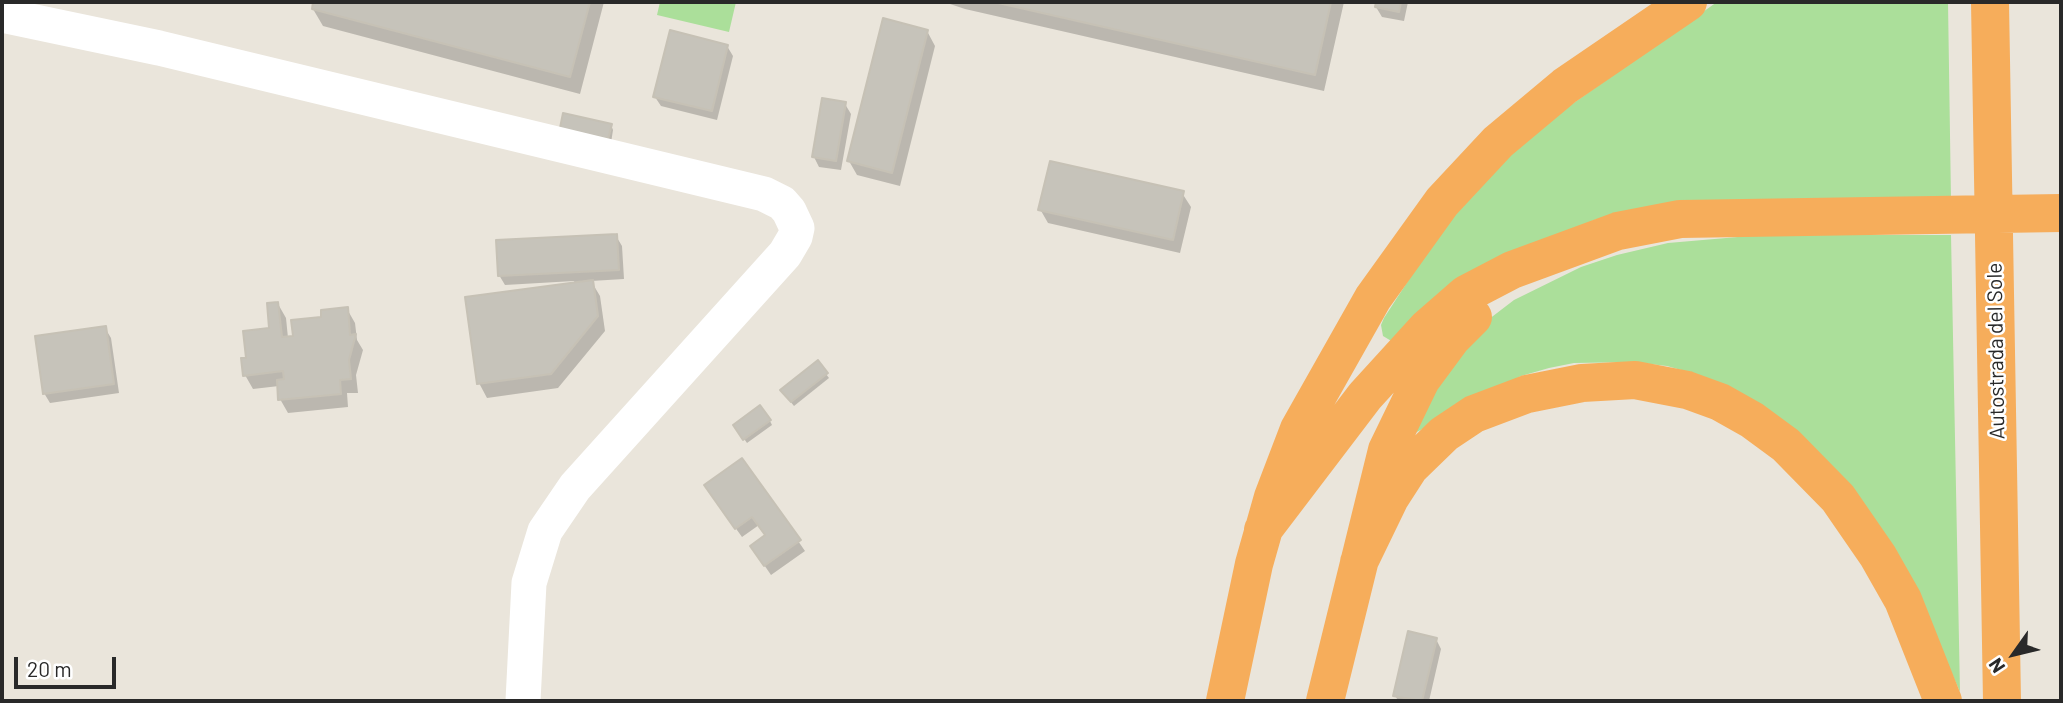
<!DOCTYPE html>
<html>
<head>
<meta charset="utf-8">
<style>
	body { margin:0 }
	#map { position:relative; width:2063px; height:703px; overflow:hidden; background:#eae5db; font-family:Barlow,sans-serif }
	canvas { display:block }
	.frame { position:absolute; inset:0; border:4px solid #292929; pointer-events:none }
	.north { position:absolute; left:1979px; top:619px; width:70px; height:70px; -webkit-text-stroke:5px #fff; paint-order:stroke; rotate:236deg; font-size:19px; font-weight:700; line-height:28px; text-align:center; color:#292929 }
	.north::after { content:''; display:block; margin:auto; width:24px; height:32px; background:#292929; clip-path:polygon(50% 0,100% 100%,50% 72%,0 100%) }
	.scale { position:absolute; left:14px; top:657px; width:102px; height:32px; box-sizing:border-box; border:4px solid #292929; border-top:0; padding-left:9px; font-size:21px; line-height:24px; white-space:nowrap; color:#292929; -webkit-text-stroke:5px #fff; paint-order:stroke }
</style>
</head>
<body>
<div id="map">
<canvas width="2063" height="703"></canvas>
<div class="frame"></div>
<div class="north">N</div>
<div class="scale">20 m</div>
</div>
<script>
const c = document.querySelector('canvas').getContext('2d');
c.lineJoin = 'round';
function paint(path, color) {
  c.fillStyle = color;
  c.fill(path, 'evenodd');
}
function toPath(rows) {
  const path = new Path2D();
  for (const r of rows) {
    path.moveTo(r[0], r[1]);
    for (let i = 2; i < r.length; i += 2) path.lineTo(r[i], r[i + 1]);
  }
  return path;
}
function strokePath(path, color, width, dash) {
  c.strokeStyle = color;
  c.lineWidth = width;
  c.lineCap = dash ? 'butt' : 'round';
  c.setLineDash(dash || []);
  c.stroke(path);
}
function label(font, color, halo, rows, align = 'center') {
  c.font = font + ' Barlow,sans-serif';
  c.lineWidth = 5;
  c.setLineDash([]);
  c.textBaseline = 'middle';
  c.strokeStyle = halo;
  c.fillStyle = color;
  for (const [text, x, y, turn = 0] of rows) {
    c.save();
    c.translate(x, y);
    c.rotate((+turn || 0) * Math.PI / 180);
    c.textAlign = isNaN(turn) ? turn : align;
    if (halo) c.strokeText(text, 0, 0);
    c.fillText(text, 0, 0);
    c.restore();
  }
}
const green = toPath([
	[660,2,736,2,729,32,657,15],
	[1717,2,1948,2,1951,201,1597,219,1518,251,1393,342,1383,336,1381,325,1384,318,1450,216,1524,138],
	[1761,235,1951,235,1960,692,1926,614,1699,375,1667,366,1633,362,1574,363,1549,368,1521,376,1415,433,1414,417,1480,326,1514,300,1581,267,1617,255,1668,243]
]);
const shadow = toPath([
	[315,2,604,2,580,94,323,26,313,9],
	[944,2,1344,2,1324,91,965,9],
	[1377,2,1408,2,1404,21,1382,17,1376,7],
	[927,31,935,46,900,186,857,175,849,161],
	[727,46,733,56,717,120,661,106,655,97],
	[845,104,851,114,841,170,819,167,814,157],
	[565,115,611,125,613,130,611,143],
	[1182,193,1191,207,1180,253,1048,223,1040,209],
	[616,236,622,246,624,279,591,281,600,296,605,331,558,388,487,398,479,383,575,284,574,281,505,285,499,275],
	[278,304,286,318,288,338,347,309,355,323,357,340,363,350,356,375,358,393,347,393,348,407,288,413,280,399,279,386,253,389,245,375,248,360,271,330],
	[105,328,111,338,119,393,50,403,44,393],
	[826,374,829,378,794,406,785,395],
	[770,421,772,425,747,443,738,430],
	[742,460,805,551,771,575,758,556,766,536,759,525,742,537,712,495],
	[1436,639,1441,649,1429,701,1398,701,1395,695]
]);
const building = toPath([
	[313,2,590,2,570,77,312,9,313,2],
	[994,2,1331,2,1315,75,994,2],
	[1376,2,1401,2,1399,12,1375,7,1376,2],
	[883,18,928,30,892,173,847,161,883,18],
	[670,30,728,45,712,111,653,97,670,30],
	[822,98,846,102,836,161,812,157,822,98],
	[563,113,612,124,608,139,560,128,563,113],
	[1050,161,1184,191,1173,240,1038,210,1050,161],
	[617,234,619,270,498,276,496,240,617,234],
	[593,280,598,316,551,374,477,384,465,297,593,280],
	[278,302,282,337,293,336,291,320,321,317,321,310,348,307,350,335,356,334,349,360,351,379,340,380,341,394,278,400,277,380,284,379,283,371,243,376,241,358,246,358,243,331,269,328,267,303,278,302],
	[106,326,114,384,43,394,35,336,106,326],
	[818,360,828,373,791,402,780,390,818,360],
	[760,405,771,420,743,440,733,425,760,405],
	[742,458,801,540,764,566,750,546,765,535,752,517,735,529,704,485,742,458],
	[1408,631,1437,638,1422,701,1393,696,1408,631]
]);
const minor = toPath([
	[2,15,159,48,764,194,782,203,789,211,797,228,795,237,785,254,575,487,545,531,529,583,523,701]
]);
const highway = toPath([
	[1990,2,2002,701],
	[1263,530,1365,396,1427,328,1466,294,1512,270,1618,231,1680,219,2061,213],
	[1359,562,1390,498,1410,467,1444,434,1474,414,1527,394,1582,383,1635,380,1687,390,1720,402,1752,420,1786,445,1838,498,1878,556,1903,600,1943,701],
	[1225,701,1254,564,1273,497,1299,429,1373,298,1442,202,1498,142,1565,86,1688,2],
	[1325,701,1387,450,1421,380,1452,338,1473,317]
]);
const streetNames = [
	["Autostrada del Sole",1996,351,-91]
];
paint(green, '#abdf9a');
paint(shadow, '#0003');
paint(building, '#c6c3ba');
strokePath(building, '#c6c1b5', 2);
strokePath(minor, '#fff', 35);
strokePath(highway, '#f6ad5b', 38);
label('21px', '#292929', '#fff', streetNames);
</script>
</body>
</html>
